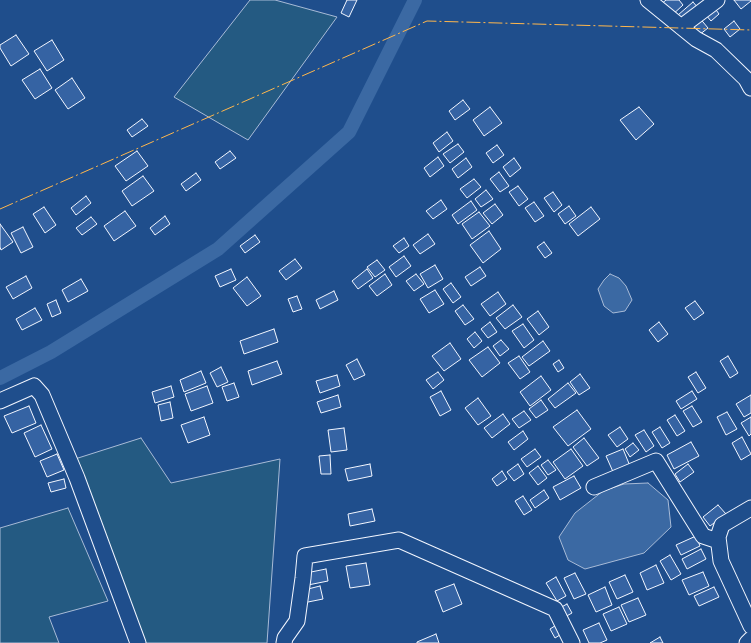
<!DOCTYPE html>
<html>
<head>
<meta charset="utf-8">
<style>
	body { margin:0 }
	canvas { display:block; background:#1f4e8c }
</style>
</head>
<body>
<canvas width="751" height="643"></canvas>
<script>
const c = document.querySelector('canvas').getContext('2d');
c.lineJoin = 'round';
function paint(path, color) {
  c.fillStyle = color;
  c.fill(path, 'evenodd');
}
function toPath(rows) {
  const path = new Path2D();
  for (const r of rows) {
    path.moveTo(r[0], r[1]);
    for (let i = 2; i < r.length; i += 2) path.lineTo(r[i], r[i + 1]);
  }
  return path;
}
function strokePath(path, color, width, dash) {
  c.strokeStyle = color;
  c.lineWidth = width;
  c.lineCap = dash ? 'butt' : 'round';
  c.setLineDash(dash || []);
  c.stroke(path);
}
const green = toPath([
	[250,0,275,0,337,17,248,140,174,97,250,0],
	[141,438,171,483,280,459,267,643,146,643,75,459,141,438],
	[68,508,108,601,49,617,59,643,0,643,0,528,68,508]
]);
const water = toPath([
	[610,274,619,278,626,286,632,300,625,311,613,313,604,306,598,289,604,280,610,274],
	[648,483,668,500,671,527,644,553,585,569,568,560,559,537,575,513,603,491,624,484,648,483]
]);
const canal = toPath([
	[0,378,51,352,218,249,349,132,415,0]
]);
const building = toPath([
	[347,0,357,0,349,17,341,13,347,0],
	[666,0,679,0,683,5,670,17,660,5,666,0],
	[734,0,751,0,751,1,741,9,734,0],
	[693,2,699,9,683,22,678,15,693,2],
	[714,7,719,14,711,21,705,14,714,7],
	[698,16,708,28,699,35,689,23,698,16],
	[734,21,740,29,730,37,724,29,734,21],
	[16,35,29,54,11,66,0,48,0,45,16,35],
	[52,40,64,60,47,71,34,51,52,40],
	[40,69,52,88,35,99,22,80,40,69],
	[72,78,85,98,68,109,55,90,72,78],
	[463,100,470,109,455,120,449,111,463,100],
	[490,107,502,123,484,136,473,120,490,107],
	[639,107,654,124,636,140,620,120,639,107],
	[142,119,148,126,132,137,127,130,142,119],
	[447,132,453,141,439,152,433,143,447,132],
	[458,144,464,152,450,163,443,154,458,144],
	[497,145,504,155,493,163,486,153,497,145],
	[137,151,148,166,126,181,115,166,137,151],
	[230,151,236,158,220,169,215,162,230,151],
	[438,157,444,166,430,177,424,168,438,157],
	[466,158,472,167,458,178,452,169,466,158],
	[514,158,521,168,510,177,503,167,514,158],
	[499,172,509,186,500,192,490,179,499,172],
	[196,173,201,180,186,191,181,184,196,173],
	[143,176,154,191,132,206,122,191,143,176],
	[474,179,481,187,467,198,460,189,474,179],
	[518,186,528,199,519,206,509,192,518,186],
	[486,190,493,199,481,207,475,199,486,190],
	[553,192,562,205,554,212,544,198,553,192],
	[86,196,91,203,76,215,71,208,86,196],
	[441,200,447,209,433,219,426,211,441,200],
	[471,201,477,210,458,224,452,215,471,201],
	[534,202,544,216,535,222,525,208,534,202],
	[495,204,503,215,492,224,483,213,495,204],
	[569,206,576,216,565,224,558,214,569,206],
	[44,207,56,225,45,233,33,214,44,207],
	[591,207,600,219,578,236,569,224,591,207],
	[125,211,136,226,114,241,104,226,125,211],
	[479,212,490,226,472,239,462,224,479,212],
	[165,216,170,224,155,235,150,228,165,216],
	[91,217,97,224,82,235,76,228,91,217],
	[0,224,13,242,1,250,0,247,0,224],
	[23,227,33,247,21,253,11,233,23,227],
	[489,231,501,249,483,263,470,245,489,231],
	[428,234,435,244,420,254,413,245,428,234],
	[255,235,260,242,245,253,240,246,255,235],
	[404,238,409,246,399,253,393,246,404,238],
	[544,242,552,253,545,258,537,247,544,242],
	[404,256,411,266,396,277,389,267,404,256],
	[295,259,302,268,286,280,279,271,295,259],
	[377,260,385,270,375,277,367,267,377,260],
	[435,265,443,279,428,288,420,274,435,265],
	[480,267,486,276,471,286,465,277,480,267],
	[231,269,236,280,220,287,215,276,231,269],
	[367,269,373,278,358,289,352,281,367,269],
	[385,274,392,285,377,296,369,286,385,274],
	[416,274,424,284,414,291,406,281,416,274],
	[26,276,32,288,13,299,6,287,26,276],
	[247,277,261,296,247,306,233,288,247,277],
	[81,279,88,291,68,302,62,290,81,279],
	[451,283,461,297,453,303,443,289,451,283],
	[435,290,444,304,429,313,420,299,435,290],
	[334,291,338,300,320,309,316,300,334,291],
	[498,292,506,304,490,316,481,304,498,292],
	[297,296,302,309,293,312,288,299,297,296],
	[56,300,61,313,52,317,47,304,56,300],
	[695,301,704,313,694,320,685,308,695,301],
	[463,305,474,319,465,325,455,311,463,305],
	[513,305,522,317,505,329,496,318,513,305],
	[35,308,42,320,22,330,16,319,35,308],
	[538,311,549,327,539,335,527,319,538,311],
	[490,322,497,332,488,338,481,329,490,322],
	[659,322,668,334,658,342,649,330,659,322],
	[523,324,534,340,524,348,512,331,523,324],
	[274,329,278,342,244,354,240,341,274,329],
	[475,332,482,341,474,348,467,339,475,332],
	[501,340,509,349,500,356,493,346,501,340],
	[543,341,550,351,529,366,522,357,543,341],
	[450,343,461,359,444,371,432,356,450,343],
	[488,347,500,363,482,377,469,360,488,347],
	[519,356,530,372,520,379,508,363,519,356],
	[728,356,738,373,730,378,720,361,728,356],
	[357,359,365,375,354,380,346,365,357,359],
	[559,360,564,368,558,372,553,364,559,360],
	[277,361,282,374,252,385,248,371,277,361],
	[221,367,228,382,217,387,210,373,221,367],
	[201,371,206,383,184,392,180,380,201,371],
	[438,372,444,380,433,389,426,380,438,372],
	[696,372,706,388,698,393,688,377,696,372],
	[580,374,590,388,579,395,570,382,580,374],
	[337,375,340,386,320,393,316,381,337,375],
	[541,376,551,390,530,406,520,392,541,376],
	[234,383,239,397,227,401,222,387,234,383],
	[568,383,576,393,555,408,548,399,568,383],
	[171,386,174,397,155,403,152,392,171,386],
	[207,386,213,403,191,411,185,394,207,386],
	[441,391,451,410,440,416,430,397,441,391],
	[692,391,697,399,681,409,676,401,692,391],
	[338,395,341,407,321,413,317,402,338,395],
	[751,395,751,413,744,417,736,404,751,395],
	[478,398,491,416,478,425,465,408,478,398],
	[541,400,548,410,536,418,529,409,541,400],
	[170,402,173,418,161,421,158,405,170,402],
	[29,406,36,423,12,433,4,416,29,406],
	[692,406,702,422,693,427,683,411,692,406],
	[577,410,591,429,568,446,553,427,577,410],
	[524,411,531,420,519,428,512,419,524,411],
	[727,412,737,429,726,435,717,417,727,412],
	[503,414,510,424,492,438,484,428,503,414],
	[675,415,685,431,677,436,667,420,675,415],
	[204,417,210,435,188,443,181,425,204,417],
	[751,417,751,434,749,436,741,423,751,417],
	[41,425,52,449,35,457,24,433,41,425],
	[620,427,628,439,617,447,608,435,620,427],
	[660,427,670,443,662,448,652,432,660,427],
	[344,428,347,450,331,452,328,430,344,428],
	[644,430,654,446,646,452,635,435,644,430],
	[523,431,528,439,514,450,508,442,523,431],
	[742,437,751,454,741,460,732,443,742,437],
	[584,438,599,458,587,466,573,447,584,438],
	[691,442,699,456,674,469,667,455,691,442],
	[633,443,639,450,630,457,625,449,633,443],
	[535,449,541,457,527,467,521,459,535,449],
	[571,449,583,466,565,479,553,462,571,449],
	[623,449,630,466,614,474,606,456,623,449],
	[57,454,64,470,47,477,40,461,57,454],
	[330,455,331,474,321,474,319,456,330,455],
	[548,460,556,470,548,475,541,465,548,460],
	[370,464,372,476,348,481,345,469,370,464],
	[518,464,524,474,514,481,507,472,518,464],
	[688,464,694,472,680,482,675,474,688,464],
	[538,466,547,478,538,485,529,473,538,466],
	[502,471,507,479,497,486,492,479,502,471],
	[574,476,581,488,560,500,553,487,574,476],
	[64,479,66,488,51,492,48,483,64,479],
	[544,490,549,498,535,508,530,500,544,490],
	[523,496,532,510,524,515,515,501,523,496],
	[718,505,726,514,710,526,703,517,718,505],
	[372,509,375,521,350,526,348,514,372,509],
	[696,536,700,546,681,555,676,545,696,536],
	[701,549,706,559,687,569,682,559,701,549],
	[670,555,681,574,671,580,660,561,670,555],
	[366,563,370,585,350,588,346,566,366,563],
	[656,565,664,583,647,590,640,573,656,565],
	[326,569,328,581,303,586,301,574,326,569],
	[703,572,709,586,689,595,682,580,703,572],
	[575,573,586,594,574,599,564,578,575,573],
	[625,575,633,592,617,599,609,582,625,575],
	[556,577,566,596,557,601,546,583,556,577],
	[454,584,462,604,443,612,435,591,454,584],
	[320,586,323,599,298,604,296,592,320,586],
	[605,587,612,605,596,612,588,595,605,587],
	[714,587,719,597,699,606,694,596,714,587],
	[638,598,646,615,629,622,621,605,638,598],
	[567,604,572,613,563,618,558,609,567,604],
	[619,607,627,624,611,631,603,614,619,607],
	[599,623,607,640,600,643,589,643,583,630,599,623],
	[558,624,563,633,555,638,550,629,558,624],
	[436,634,439,643,417,643,417,642,436,634],
	[660,637,663,643,650,643,660,637]
]);
const minor = toPath([
	[648,0,696,39,716,50,746,79,751,88],
	[681,27,717,0],
	[0,401,34,386,42,395,77,478,138,643],
	[594,487,656,461,703,536,718,541],
	[751,508,722,525,718,537,721,561,751,626],
	[284,643,285,638,297,621,303,578,305,556,399,540,555,609,572,643],
	[747,643,751,639]
]);
const power = toPath([
	[0,209,427,21,751,30]
]);
paint(green, '#245a82');
strokePath(green, '#a8bbd7', 1);
paint(water, '#3b69a3');
strokePath(water, '#a8bbd7', 1);
strokePath(canal, '#3b69a3', 14);
paint(building, '#3563a3');
strokePath(building, '#f2f6ff', 1);
strokePath(minor, '#f2f6ff', 17);
strokePath(minor, '#1f4e8c', 15);
strokePath(power, '#ffb74d', 1, [14, 3, 2, 3]);
</script>
</body>
</html>
